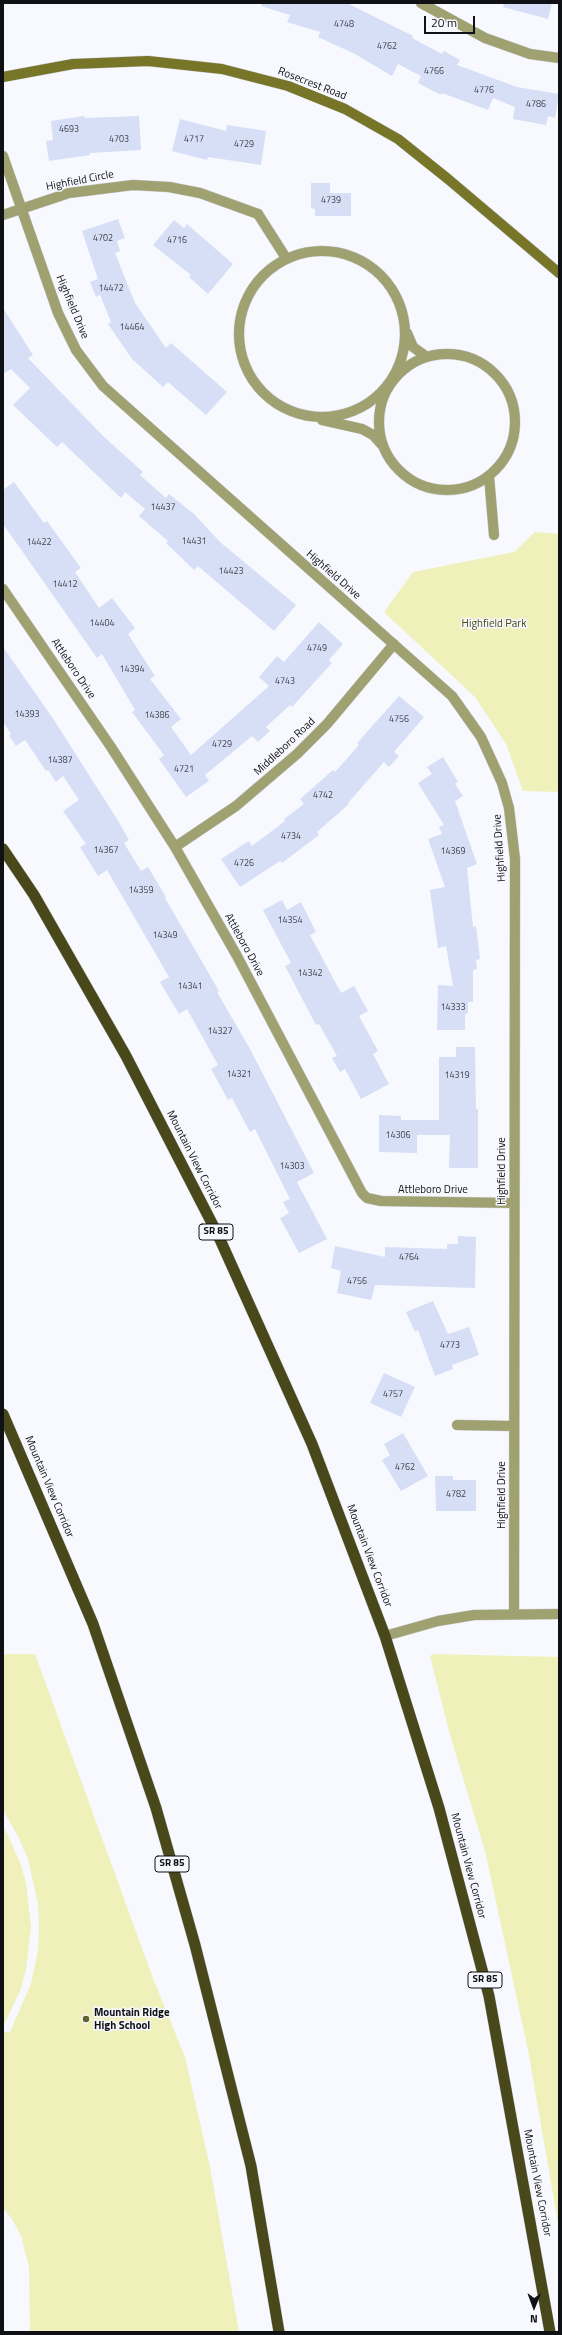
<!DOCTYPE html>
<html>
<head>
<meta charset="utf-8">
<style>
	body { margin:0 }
	#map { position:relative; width:562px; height:2335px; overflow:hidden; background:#f7f9ff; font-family:"Titillium Web",sans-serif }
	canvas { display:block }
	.frame { position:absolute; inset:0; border:4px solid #101115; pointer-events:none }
	.north { position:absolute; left:514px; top:2287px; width:40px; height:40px; -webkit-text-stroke:3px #f7f9ff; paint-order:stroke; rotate:181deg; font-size:11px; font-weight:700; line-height:16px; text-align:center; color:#101115 }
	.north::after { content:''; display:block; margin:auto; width:14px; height:18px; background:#101115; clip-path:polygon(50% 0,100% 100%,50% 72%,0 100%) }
	.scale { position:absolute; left:424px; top:16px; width:51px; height:18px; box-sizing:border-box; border:2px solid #101115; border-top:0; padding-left:5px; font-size:12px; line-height:14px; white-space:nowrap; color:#101115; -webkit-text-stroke:3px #f7f9ff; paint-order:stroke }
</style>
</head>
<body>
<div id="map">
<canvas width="562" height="2335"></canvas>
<div class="frame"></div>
<div class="north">N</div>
<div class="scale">20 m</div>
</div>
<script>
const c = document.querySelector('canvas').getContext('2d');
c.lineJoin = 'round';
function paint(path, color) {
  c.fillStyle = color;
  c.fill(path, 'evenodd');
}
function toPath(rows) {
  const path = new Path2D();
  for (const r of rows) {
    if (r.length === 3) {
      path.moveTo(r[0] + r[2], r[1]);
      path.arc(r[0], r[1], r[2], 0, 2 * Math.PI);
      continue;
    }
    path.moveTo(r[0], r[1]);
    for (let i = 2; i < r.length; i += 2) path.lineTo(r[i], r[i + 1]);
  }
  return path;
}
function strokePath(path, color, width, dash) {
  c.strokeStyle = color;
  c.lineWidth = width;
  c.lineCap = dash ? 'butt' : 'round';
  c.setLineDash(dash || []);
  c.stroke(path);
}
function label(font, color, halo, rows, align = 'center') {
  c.font = font + ' "Titillium Web",sans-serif';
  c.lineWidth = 3;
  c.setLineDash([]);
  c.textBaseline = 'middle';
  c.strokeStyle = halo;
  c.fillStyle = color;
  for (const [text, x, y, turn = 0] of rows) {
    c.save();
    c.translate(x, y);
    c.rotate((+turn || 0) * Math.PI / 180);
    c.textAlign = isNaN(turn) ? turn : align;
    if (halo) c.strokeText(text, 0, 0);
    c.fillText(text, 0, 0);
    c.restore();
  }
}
const green = toPath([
	[535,532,559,534,559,792,523,791,506,744,475,697,384,612,413,572,514,552],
	[3,1654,35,1654,154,1981,185,2057,210,2167,239,2332,30,2332,29,2267,21,2236,12,2219,3,2208,3,2032,10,2032,31,1984,38,1950,39,1927,38,1904,28,1859,19,1838,3,1810],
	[433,1654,559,1657,559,2229,528,2050,485,1851,449,1731,430,1656],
	[3,1825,20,1862,26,1883,31,1927,26,1970,20,1991,3,2027]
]);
const building = toPath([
	[262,3,347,3,413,36,412,38,442,54,444,51,460,60,457,65,517,87,559,94,555,118,548,116,546,125,513,119,515,107,493,98,488,110,442,93,441,95,418,83,421,76,398,64,392,76,355,54,318,37,320,32,287,22,290,15,261,6],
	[504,3,552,3,548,19,503,7],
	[84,116,85,118,139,116,141,150,90,153,90,155,49,161,46,141,53,140,51,121],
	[180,119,226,131,227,125,266,131,261,165,208,157,207,160,172,151],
	[311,183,330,183,330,193,351,193,351,216,315,216,315,209,311,208],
	[118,219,125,238,117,241,120,251,115,253,135,303,166,348,171,343,227,392,206,415,168,382,163,387,132,359,108,324,111,322,100,295,96,297,90,282,98,279,82,231],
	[174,220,184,228,187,224,233,264,208,294,189,277,191,275,153,245],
	[3,308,33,355,28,358,102,435,143,472,140,475,166,498,169,494,194,514,220,542,296,605,274,631,198,566,194,570,166,543,168,541,139,516,145,509,125,492,121,498,62,442,57,447,13,405,30,388,11,369,3,374],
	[14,482,44,523,47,521,81,568,75,572,99,608,112,598,135,628,128,634,155,676,150,679,181,719,171,727,191,755,269,686,259,677,277,656,284,662,319,622,343,644,329,660,332,663,292,707,290,705,266,727,270,731,258,742,252,736,205,775,209,781,186,797,159,759,164,755,132,712,135,710,102,654,97,658,3,524,3,490],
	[3,647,54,720,117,819,129,840,124,843,141,871,148,867,166,897,165,898,219,991,217,992,250,1049,314,1173,297,1182,327,1239,299,1253,280,1218,289,1213,283,1202,290,1199,255,1129,250,1132,232,1098,228,1100,211,1069,218,1065,187,1009,179,1014,160,982,169,977,107,870,98,876,80,847,86,844,63,811,79,800,63,776,56,782,48,770,46,771,25,740,16,746,9,736,11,734,3,722],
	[399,696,424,717,394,752,399,756,389,767,384,762,348,803,349,804,317,832,319,835,282,863,280,861,240,887,221,859,249,841,252,846,285,821,284,819,304,804,300,799,333,770,335,772,359,745,357,743],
	[443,757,458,782,455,784,463,796,455,801,477,864,467,868,473,927,476,926,480,959,476,960,477,969,473,970,473,1002,468,1002,468,1014,465,1014,465,1030,437,1030,438,985,453,986,446,946,438,948,430,890,445,887,428,839,442,834,439,827,444,825,418,783,432,774,427,767],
	[282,900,287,910,301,902,316,932,310,935,341,993,354,986,368,1011,359,1016,378,1051,373,1054,389,1084,361,1099,345,1069,340,1072,332,1058,337,1056,319,1024,316,1025,285,966,291,963,263,910],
	[456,1047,475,1047,476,1109,478,1109,478,1168,449,1168,450,1135,417,1135,417,1153,379,1152,379,1115,401,1116,401,1120,439,1120,439,1057,456,1057],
	[458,1236,476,1237,475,1288,375,1285,371,1300,337,1293,341,1271,331,1268,335,1246,385,1257,385,1247,447,1249,447,1244,458,1244],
	[433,1301,448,1334,469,1327,479,1355,452,1365,453,1369,435,1376,418,1330,415,1332,406,1312],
	[384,1373,415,1387,401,1417,370,1403],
	[403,1433,428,1476,401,1491,382,1460,390,1455,384,1444],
	[435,1476,453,1476,453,1480,476,1480,476,1511,436,1511]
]);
const service = toPath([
	[258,214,286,258],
	[322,334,83],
	[407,333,413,347,427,357],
	[447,422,68],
	[322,420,362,429,373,435,383,446],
	[489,476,494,535]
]);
const minor = toPath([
	[421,3,485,38,530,54,559,58],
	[3,156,58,313,76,350,103,386,452,696,481,737,502,783,509,808,515,859,514,1613],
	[3,215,69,193,133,185,169,187,200,193,258,214],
	[3,589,111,747,175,847,237,956,362,1193,367,1198,381,1201,514,1203],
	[175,847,236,806,297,754,327,724,394,644],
	[457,1425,514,1426]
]);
const tertiary = toPath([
	[385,1636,438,1621,474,1615,559,1614]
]);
const secondary = toPath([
	[3,77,73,64,148,61,222,69,288,86,345,109,398,139,448,179,559,273]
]);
const trunk = toPath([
	[3,849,34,895,126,1056,218,1235,312,1444,385,1636,439,1808,489,1996,550,2332],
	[3,1414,93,1624,156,1808,195,1945,251,2166,279,2332]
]);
const markers = [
	[86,2019,4,"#62622f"]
];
const numberNames = [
	["4748",344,25],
	["4762",387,47],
	["4766",434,72],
	["4776",484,91],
	["4786",536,105],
	["4693",69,130],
	["4703",119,140],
	["4717",194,140],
	["4729",244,145],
	["4739",331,201],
	["4702",103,239],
	["4716",177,241],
	["14472",111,289],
	["14464",132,328],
	["14437",163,508],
	["14431",194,542],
	["14422",39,543],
	["14423",231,572],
	["14412",65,585],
	["14404",102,624],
	["4749",317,649],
	["14394",132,670],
	["4743",285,682],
	["14393",27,715],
	["14386",157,716],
	["4756",399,720],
	["4729",222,745],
	["14387",60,761],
	["4721",184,770],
	["4742",323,796],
	["4734",291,837],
	["14367",106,851],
	["14369",453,852],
	["4726",244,864],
	["14359",141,891],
	["14354",290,921],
	["14349",165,936],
	["14342",310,974],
	["14341",190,987],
	["14333",453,1008],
	["14327",220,1032],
	["14321",239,1075],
	["14319",457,1076],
	["14306",398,1136],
	["14303",292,1167],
	["4764",409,1258],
	["4756",357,1282],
	["4773",450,1346],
	["4757",393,1395],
	["4762",405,1468],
	["4782",456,1495]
];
const shields = [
	[216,1232,34],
	[172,1864,34],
	[485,1980,34]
];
const shieldNames = [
	["SR 85",216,1232],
	["SR 85",172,1864],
	["SR 85",485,1980]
];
const streetNames = [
	["Rosecrest Road",312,84,21],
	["Highfield Circle",80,181,-11],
	["Highfield Drive",72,307,67],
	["Highfield Drive",333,575,41],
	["Attleboro Drive",73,669,56],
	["Middleboro Road",285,747,-43],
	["Highfield Drive",500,848,-94],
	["Attleboro Drive",244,945,61],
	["Mountain View Corridor",194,1160,63],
	["Highfield Drive",502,1171,-90],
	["Attleboro Drive",433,1190],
	["Mountain View Corridor",49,1487,67],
	["Highfield Drive",502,1495,-90],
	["Mountain View Corridor",369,1556,69],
	["Mountain View Corridor",468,1866,75],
	["Mountain View Corridor",537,2183,79]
];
const parkNames = [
	["Highfield Park",494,624]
];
const poiNames = [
	["Mountain Ridge",94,2013],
	["High School",94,2026]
];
paint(green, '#eff0ba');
paint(building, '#d7dff7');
strokePath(service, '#d2d4da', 11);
strokePath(minor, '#d2d4da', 11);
strokePath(tertiary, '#d2d4da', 11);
strokePath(secondary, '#d2d4da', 11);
strokePath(trunk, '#d2d4da', 12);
strokePath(service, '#a0a171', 10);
strokePath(minor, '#a0a171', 10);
strokePath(tertiary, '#a0a171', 10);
strokePath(secondary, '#767528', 10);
strokePath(trunk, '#49481a', 11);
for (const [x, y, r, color] of markers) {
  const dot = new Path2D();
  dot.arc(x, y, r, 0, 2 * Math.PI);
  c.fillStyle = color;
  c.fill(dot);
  strokePath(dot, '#f7f9ff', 1.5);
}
label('9px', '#42444e', null, numberNames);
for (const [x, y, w] of shields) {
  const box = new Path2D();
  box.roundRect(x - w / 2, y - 8, w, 16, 3);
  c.fillStyle = '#f7f9ff';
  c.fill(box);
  strokePath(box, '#101115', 1);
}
label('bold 10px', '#101115', null, shieldNames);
label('11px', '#101115', '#f7f9ff', streetNames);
label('11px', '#474715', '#f7f9ff', parkNames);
label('bold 11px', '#101115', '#f7f9ff', poiNames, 'left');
</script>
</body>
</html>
